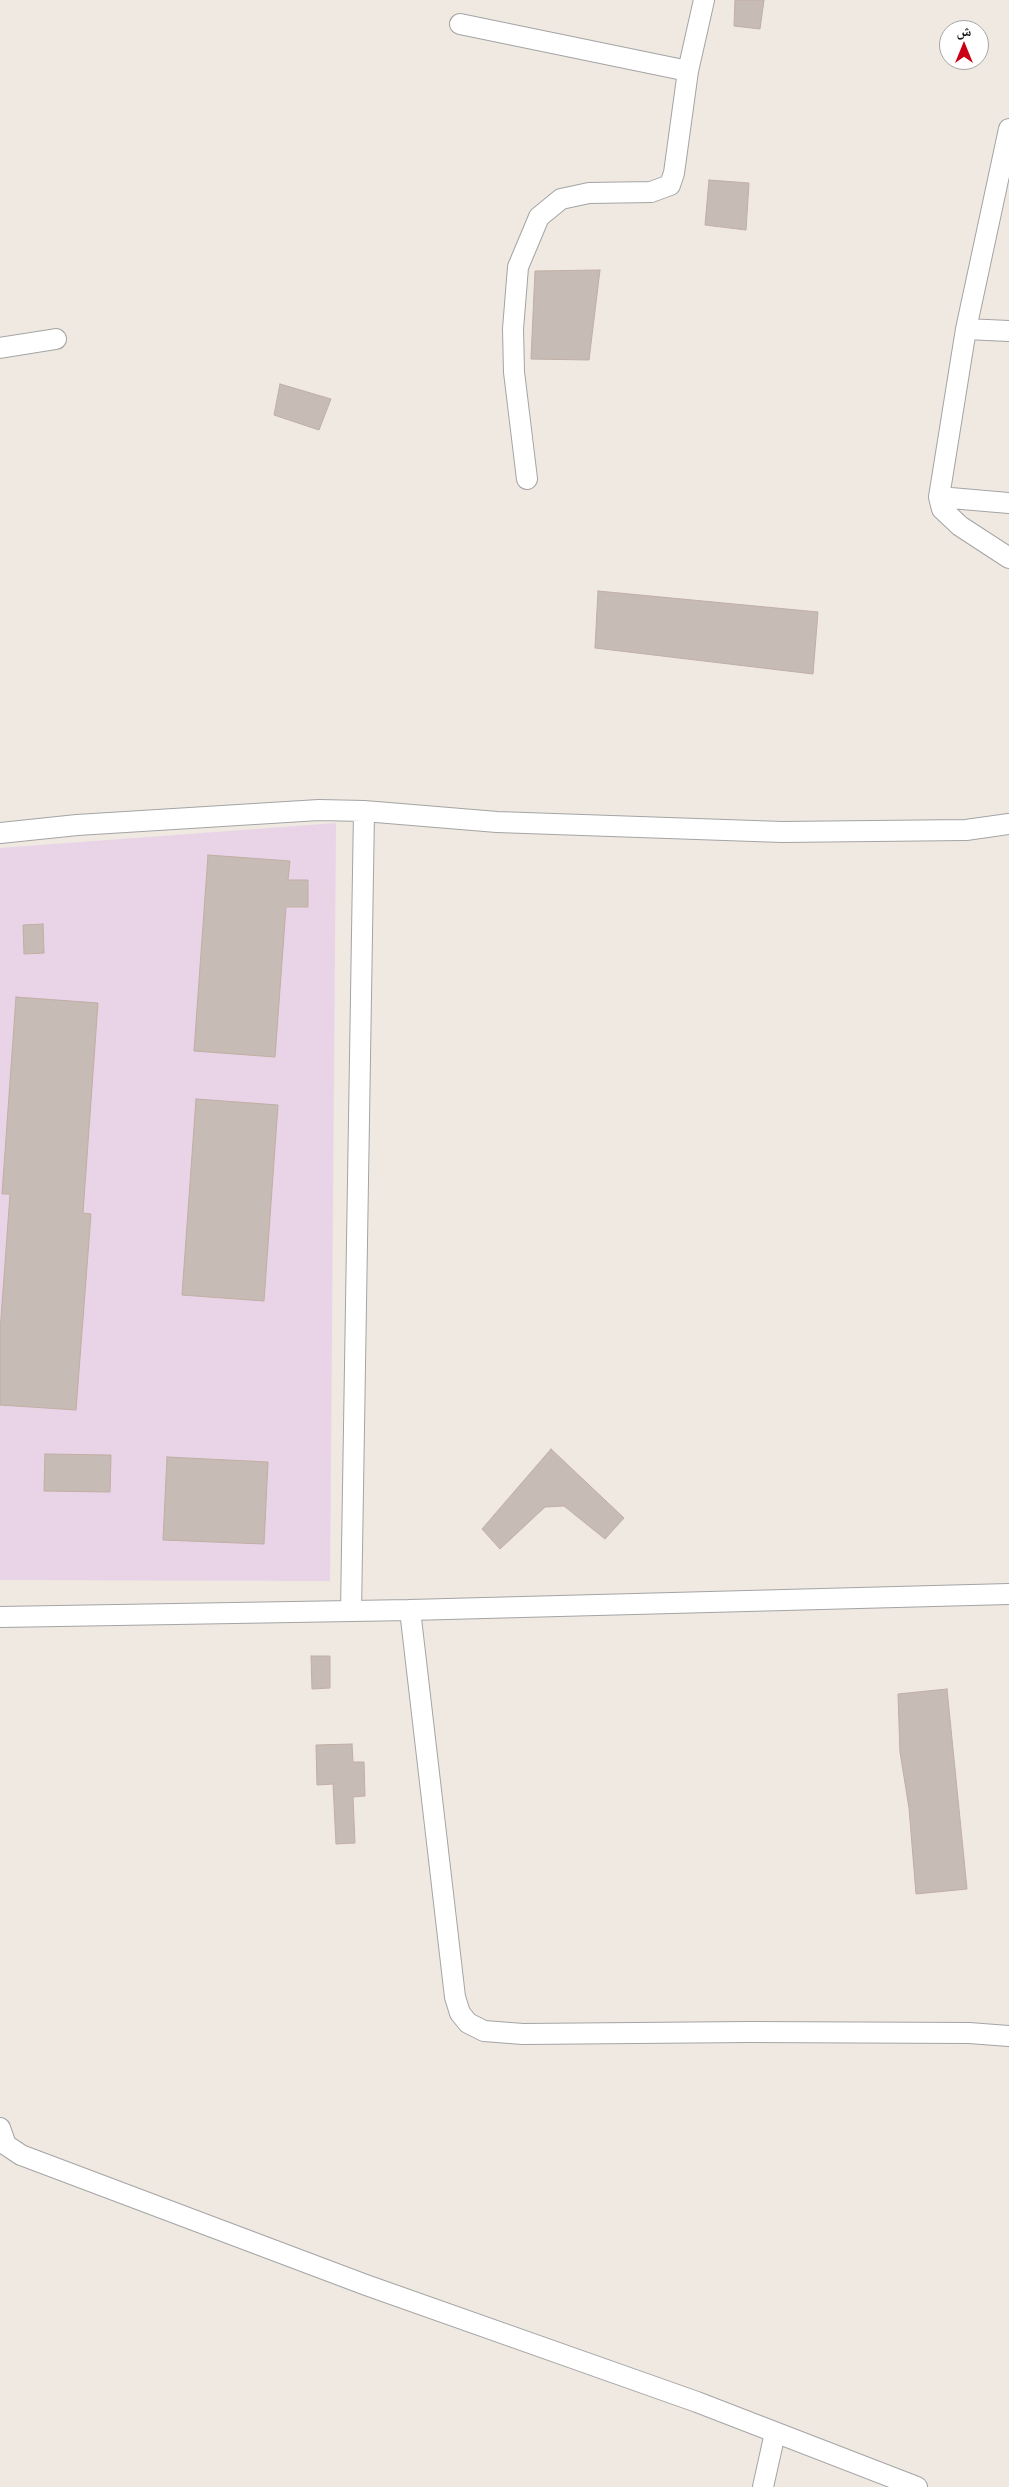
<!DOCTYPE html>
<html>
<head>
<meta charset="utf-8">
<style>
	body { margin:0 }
	#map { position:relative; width:1009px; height:2487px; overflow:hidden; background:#efe9e2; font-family:Roboto,"Noto Naskh Arabic",sans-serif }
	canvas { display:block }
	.north { position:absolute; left:939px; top:20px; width:50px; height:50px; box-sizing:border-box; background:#fff; border:1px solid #a5a5a5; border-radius:50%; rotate:0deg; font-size:14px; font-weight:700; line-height:20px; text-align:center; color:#1d1d1d }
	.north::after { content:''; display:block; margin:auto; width:18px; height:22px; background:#ca0014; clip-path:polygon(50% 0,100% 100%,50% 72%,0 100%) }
</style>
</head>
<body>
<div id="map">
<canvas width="1009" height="2487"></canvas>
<div class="north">ش</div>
</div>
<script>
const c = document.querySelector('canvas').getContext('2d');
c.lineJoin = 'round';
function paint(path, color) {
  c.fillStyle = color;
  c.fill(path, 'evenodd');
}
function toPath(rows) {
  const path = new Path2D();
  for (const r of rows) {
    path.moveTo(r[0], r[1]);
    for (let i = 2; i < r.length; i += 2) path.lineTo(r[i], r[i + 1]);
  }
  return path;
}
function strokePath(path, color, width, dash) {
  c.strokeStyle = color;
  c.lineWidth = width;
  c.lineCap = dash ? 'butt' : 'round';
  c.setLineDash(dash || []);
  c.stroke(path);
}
const industrial = toPath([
	[336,823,330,1581,0,1580,0,848]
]);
const building = toPath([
	[735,0,764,0,760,29,734,26,735,0],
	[709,180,749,183,746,230,705,225,709,180],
	[600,270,589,360,531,359,535,271,600,270],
	[280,384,331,399,319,430,274,415,280,384],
	[598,591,818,612,813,674,595,648,598,591],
	[208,855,290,861,288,880,308,880,308,907,286,907,275,1057,194,1051,208,855],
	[43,924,44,953,24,954,23,925,43,924],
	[16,997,98,1003,83,1213,91,1214,76,1410,0,1405,0,1332,10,1194,2,1194,16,997],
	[196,1099,278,1105,264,1301,182,1295,196,1099],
	[551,1449,624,1518,605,1539,564,1506,545,1507,500,1549,482,1529,551,1449],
	[45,1454,111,1455,110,1492,44,1491,45,1454],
	[167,1457,268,1462,264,1544,163,1540,167,1457],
	[311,1656,330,1656,330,1688,312,1689,311,1656],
	[947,1689,967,1889,916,1894,909,1808,900,1752,898,1694,947,1689],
	[352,1744,353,1762,364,1762,365,1796,353,1797,355,1843,336,1844,333,1784,317,1785,316,1745,352,1744]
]);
const street = toPath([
	[460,24,688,71],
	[1009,129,966,329,939,497,942,509,960,526,1009,558],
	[966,329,1009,331],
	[0,348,56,339],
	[527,479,514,372,513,329,518,267,539,217,561,199,589,193,651,192,670,185,674,173,688,71,704,0],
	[939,497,1009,503],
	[0,833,77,825,319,810,364,811,497,822,782,832,966,830,1009,824],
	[410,1610,455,1997,460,2013,468,2023,484,2031,523,2034,749,2032,969,2033,1009,2036],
	[351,1611,364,811],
	[0,1617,410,1610,1009,1594],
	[0,2128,6,2145,21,2155,366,2285,697,2402,917,2487],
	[763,2487,775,2433]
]);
paint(industrial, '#e8d4e6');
paint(building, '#c7bbb5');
strokePath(building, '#c1aea4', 1);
strokePath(street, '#a4a4a4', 22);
strokePath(street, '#fff', 20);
</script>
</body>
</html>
